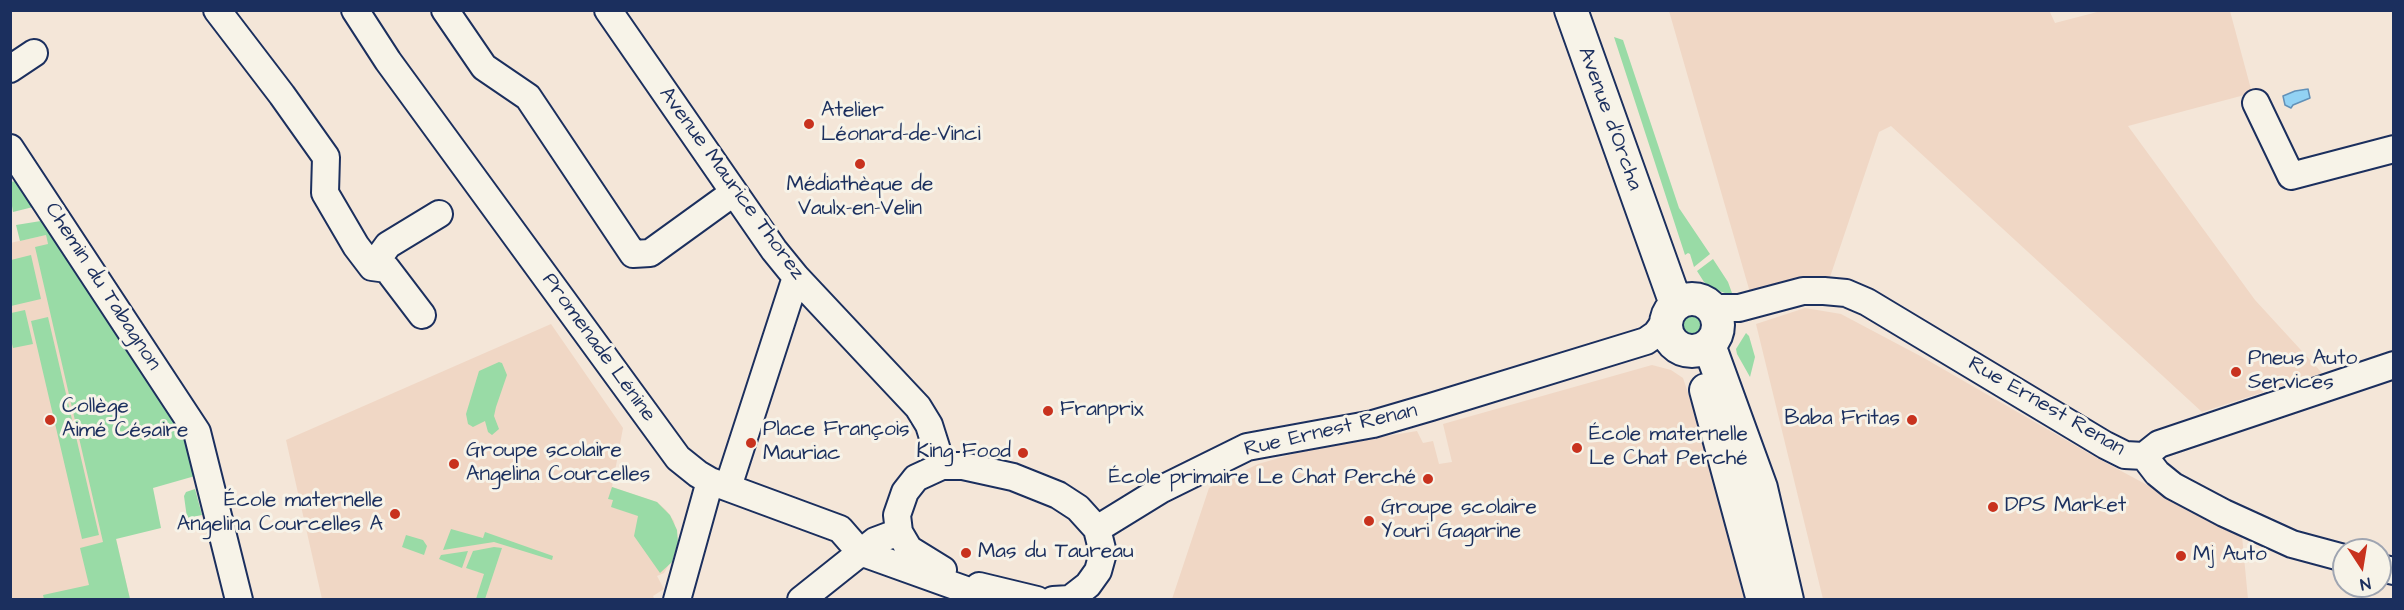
<!DOCTYPE html>
<html>
<head>
<meta charset="utf-8">
<style>
	body { margin:0 }
	#map { position:relative; width:2404px; height:610px; overflow:hidden; background:#f4e6d8; font-family:"Architects Daughter",sans-serif }
	canvas { display:block }
	.frame { position:absolute; inset:0; border:12px solid #1b2f5e; pointer-events:none }
	.north { position:absolute; left:2332px; top:538px; width:60px; height:60px; box-sizing:border-box; background:#f7f3e8; border:2px solid #9fa5b1; border-radius:50%; rotate:168deg; font-size:16px; font-weight:700; line-height:24px; text-align:center; color:#1b2f5e }
	.north::after { content:''; display:block; margin:auto; width:21px; height:27px; background:#c8321e; clip-path:polygon(50% 0,100% 100%,50% 72%,0 100%) }
</style>
</head>
<body>
<div id="map">
<canvas width="2404" height="610"></canvas>
<div class="frame"></div>
<div class="north">N</div>
</div>
<script>
const c = document.querySelector('canvas').getContext('2d');
c.lineJoin = 'round';
function paint(path, color) {
  c.fillStyle = color;
  c.fill(path, 'evenodd');
}
function toPath(rows) {
  const path = new Path2D();
  for (const r of rows) {
    if (r.length === 3) {
      path.moveTo(r[0] + r[2], r[1]);
      path.arc(r[0], r[1], r[2], 0, 2 * Math.PI);
      continue;
    }
    path.moveTo(r[0], r[1]);
    for (let i = 2; i < r.length; i += 2) path.lineTo(r[i], r[i + 1]);
  }
  return path;
}
function strokePath(path, color, width, dash) {
  c.strokeStyle = color;
  c.lineWidth = width;
  c.lineCap = dash ? 'butt' : 'round';
  c.setLineDash(dash || []);
  c.stroke(path);
}
function label(font, color, halo, rows, align = 'center') {
  c.font = font + ' "Architects Daughter",sans-serif';
  c.lineWidth = 6;
  c.setLineDash([]);
  c.textBaseline = 'middle';
  c.strokeStyle = halo;
  c.fillStyle = color;
  for (const [text, x, y, turn = 0] of rows) {
    c.save();
    c.translate(x, y);
    c.rotate((+turn || 0) * Math.PI / 180);
    c.textAlign = isNaN(turn) ? turn : align;
    if (halo) c.strokeText(text, 0, 0);
    c.fillText(text, 0, 0);
    c.restore();
  }
}
const built = toPath([
	[2049,10,2055,23,2101,11,2230,11,2252,93,2128,126,2255,300,2322,373,2202,412,1891,126,1879,132,1830,277,1751,296,1669,11],
	[46,235,130,599,11,599,10,243],
	[1805,308,1841,314,1924,358,2097,458,2242,536,2248,599,1823,599,1756,324],
	[551,324,623,428,612,487,657,502,666,510,674,521,678,542,675,554,664,573,657,576,664,589,653,596,655,600,322,599,286,440],
	[1652,365,1671,370,1683,378,1702,435,1744,599,1172,599,1209,488,1258,464,1314,448,1417,431,1423,443,1433,441,1439,464,1452,462,1443,424]
]);
const green = toPath([
	[1614,37,1623,40,1679,208,1710,254,1694,267,1690,254,1688,253,1685,255],
	[21,180,37,206,13,212,11,200,10,182],
	[47,220,174,408,189,447,195,476,153,488,161,528,116,539,130,599,44,599,43,595,89,585,80,548,103,542,35,247,48,244,46,235,20,241,16,225],
	[31,255,41,299,11,306,11,260],
	[1713,259,1728,282,1732,293,1725,293,1713,289,1704,282,1697,271],
	[1692,325,15],
	[25,310,33,344,13,348,11,340,11,313],
	[48,317,99,535,82,539,31,321],
	[1746,333,1749,336,1755,357,1750,377,1737,354,1736,349],
	[499,362,502,363,507,375,496,407,494,416,499,429,492,435,488,432,485,421,473,427,468,424,466,414,479,371],
	[612,487,657,502,670,515,677,530,678,542,672,562,660,573,634,536,638,516,611,507,613,500,608,499],
	[195,489,202,515,187,518,184,496,186,492],
	[451,529,483,538,485,532,553,556,552,560,494,542,443,550],
	[406,535,423,540,427,546,424,555,402,547],
	[494,547,502,548,485,599,476,599,484,574,466,568,473,551],
	[468,551,462,568,439,559,441,555]
]);
const water = toPath([
	[2308,89,2310,98,2293,105,2291,108,2285,105,2283,96,2295,91,2308,89]
]);
const minor = toPath([
	[217,10,282,95,326,157,325,193,356,246,372,267,387,269,422,315],
	[355,10,388,61,678,458,698,474,710,481,840,529,860,552,994,600],
	[445,10,484,67,528,97,633,254,650,253,733,193],
	[608,10,774,250,796,277,918,407,929,425,942,466],
	[10,69,34,53],
	[2256,103,2291,176,2394,149],
	[10,148,197,432,239,600],
	[372,267,388,245,439,214],
	[1713,308,1739,308,1803,291,1824,291,1846,293,1867,302,2105,445,2125,455,2144,456,2157,473,2173,486,2224,513,2292,544,2344,558],
	[2144,456,2159,444,2394,365],
	[728,487,796,277],
	[1097,529,1162,489,1247,447,1373,424,1431,407,1646,341,1656,334,1666,320],
	[2380,568,2394,571],
	[943,570,909,549,899,532,897,515,905,492,916,478,942,466,963,466,1013,477,1058,495,1078,508,1097,529,1103,553,1098,571,1088,585,1070,599,1053,600],
	[979,586,1037,600],
	[677,600,710,481],
	[801,600,875,541,899,532]
]);
const major = toPath([
	[1571,10,1676,304],
	[1692,325,26],
	[1709,345,1761,488,1787,600],
	[1706,390,1763,600]
]);
const markers = [
	[809,124,6,"#c8321e"],
	[860,164,6,"#c8321e"],
	[2236,372,6,"#c8321e"],
	[1048,411,6,"#c8321e"],
	[50,420,6,"#c8321e"],
	[1912,420,6,"#c8321e"],
	[751,443,6,"#c8321e"],
	[1577,448,6,"#c8321e"],
	[1023,453,6,"#c8321e"],
	[454,464,6,"#c8321e"],
	[1428,479,6,"#c8321e"],
	[1993,507,6,"#c8321e"],
	[395,514,6,"#c8321e"],
	[1369,521,6,"#c8321e"],
	[966,553,6,"#c8321e"],
	[2181,556,6,"#c8321e"]
];
const poiNames = [
	["Atelier",821,112],
	["Léonard-de-Vinci",821,136],
	["Médiathèque de",860,186,"center"],
	["Vaulx-en-Velin",860,210,"center"],
	["Pneus Auto",2248,360],
	["Services",2248,384],
	["Collège",62,408],
	["Aimé Césaire",62,432],
	["Franprix",1060,411],
	["Baba Fritas",1900,420,"right"],
	["Place François",763,431],
	["Mauriac",763,455],
	["École maternelle",1589,436],
	["Le Chat Perché",1589,460],
	["Groupe scolaire",466,452],
	["Angelina Courcelles",466,476],
	["King Food",1011,453,"right"],
	["École primaire Le Chat Perché",1416,479,"right"],
	["École maternelle",383,502,"right"],
	["Angelina Courcelles A",383,526,"right"],
	["DPS Market",2005,507],
	["Groupe scolaire",1381,509],
	["Youri Gagarine",1381,533],
	["Mas du Taureau",978,553],
	["Mj Auto",2193,556]
];
const streetNames = [
	["Avenue d'Orcha",1609,119,70],
	["Avenue Maurice Thorez",731,184,54],
	["Chemin du Tabagnon",102,287,57],
	["Promenade Lénine",598,348,54],
	["Rue Ernest Renan",2046,407,30],
	["Rue Ernest Renan",1331,431,-13]
];
paint(built, '#f0d7c5');
paint(green, '#99dba6');
paint(water, '#92d2f4');
strokePath(water, '#6291b8', 1.5);
strokePath(minor, '#1b2f5e', 30);
strokePath(major, '#1b2f5e', 36);
strokePath(minor, '#f7f3e8', 26);
strokePath(major, '#f7f3e8', 32);
for (const [x, y, r, color] of markers) {
  const dot = new Path2D();
  dot.arc(x, y, r, 0, 2 * Math.PI);
  c.fillStyle = color;
  c.fill(dot);
  strokePath(dot, '#f7f3e8', 2);
}
label('21px', '#1b2f5e', '#f7f3e8', poiNames, 'left');
label('21px', '#1b2f5e', '#f7f3e8', streetNames);
</script>
</body>
</html>
